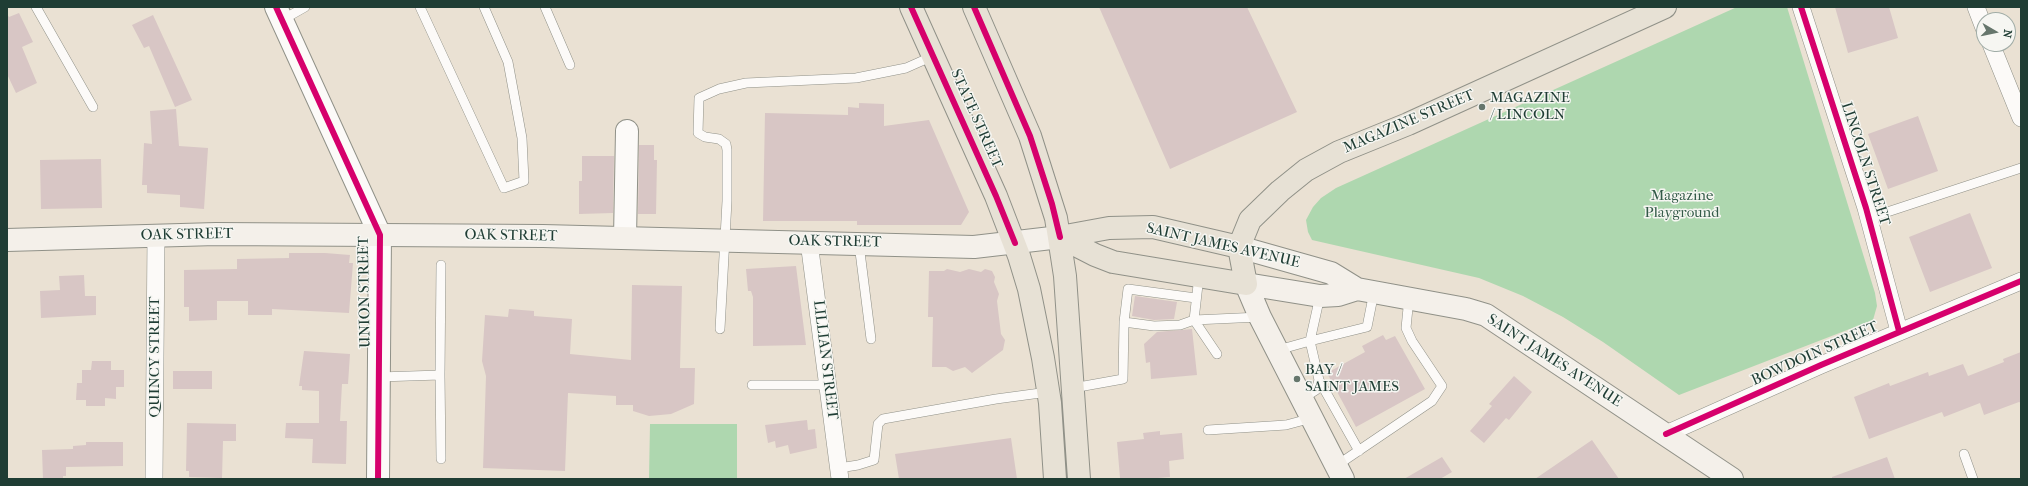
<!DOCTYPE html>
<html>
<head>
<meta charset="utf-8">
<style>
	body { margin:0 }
	#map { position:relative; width:2028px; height:486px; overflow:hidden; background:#eae1d3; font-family:"IM FELL French Canon",serif }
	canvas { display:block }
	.frame { position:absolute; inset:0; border:8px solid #1f3d34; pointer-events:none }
	.north { position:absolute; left:1976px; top:12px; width:40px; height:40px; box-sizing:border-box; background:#f6f6f2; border:1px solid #a0aca6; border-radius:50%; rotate:99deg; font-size:11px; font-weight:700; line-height:16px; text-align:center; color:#1f3d34 }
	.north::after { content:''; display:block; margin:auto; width:14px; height:18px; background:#66766c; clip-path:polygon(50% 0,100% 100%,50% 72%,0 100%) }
</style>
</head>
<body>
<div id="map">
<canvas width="2028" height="486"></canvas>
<div class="frame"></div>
<div class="north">N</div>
</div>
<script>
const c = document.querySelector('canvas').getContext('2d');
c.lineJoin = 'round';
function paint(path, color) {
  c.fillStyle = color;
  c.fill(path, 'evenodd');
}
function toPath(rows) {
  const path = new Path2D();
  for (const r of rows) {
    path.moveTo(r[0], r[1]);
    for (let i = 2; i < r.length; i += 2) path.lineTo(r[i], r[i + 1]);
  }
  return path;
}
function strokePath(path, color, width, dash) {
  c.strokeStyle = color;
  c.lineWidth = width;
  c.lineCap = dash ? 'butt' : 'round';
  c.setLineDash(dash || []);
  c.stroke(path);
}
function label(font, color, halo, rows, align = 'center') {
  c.font = font + ' "IM FELL French Canon",serif';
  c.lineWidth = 3;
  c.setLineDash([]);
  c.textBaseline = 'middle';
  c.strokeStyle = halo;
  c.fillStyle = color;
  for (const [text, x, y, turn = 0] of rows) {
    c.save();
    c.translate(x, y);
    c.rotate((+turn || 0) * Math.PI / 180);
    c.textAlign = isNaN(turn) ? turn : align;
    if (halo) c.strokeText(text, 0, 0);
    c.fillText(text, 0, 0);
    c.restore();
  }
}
const green = toPath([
	[1737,7,1787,7,1875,293,1877,306,1873,320,1679,395,1603,342,1563,317,1523,296,1479,278,1312,240,1308,232,1306,220,1313,207,1321,198,1336,188],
	[650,424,737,424,737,479,649,479]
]);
const building = toPath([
	[1099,7,1247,7,1297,112,1170,169],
	[1835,7,1889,7,1898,38,1848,53],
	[19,13,33,42,22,47,37,83,16,93,7,74,7,14,9,17],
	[153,15,192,100,175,107,149,46,144,48,132,25],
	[859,103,884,104,884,126,929,120,969,212,961,225,857,225,857,221,763,221,765,113,848,115,848,107,859,108],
	[176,109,179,146,208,148,204,209,180,207,180,195,147,193,147,185,142,185,144,143,152,144,150,111],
	[1918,116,1938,171,1888,189,1868,134],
	[639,145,654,145,654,160,657,160,656,214,638,214],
	[582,156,614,156,613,213,579,214,579,181,582,181],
	[101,159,102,208,41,209,40,160],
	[1970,213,1992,268,1930,292,1909,237],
	[289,253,325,253,350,255,349,263,353,263,349,313,272,309,272,315,248,315,248,301,217,301,217,320,189,321,189,307,184,307,184,270,237,269,237,259,289,258],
	[796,266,806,345,753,346,753,297,751,291,748,291,746,269],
	[947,269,960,272,969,269,981,272,985,269,992,271,995,277,994,282,999,294,997,301,1001,334,1005,340,1003,350,972,373,965,367,953,371,946,367,932,367,933,317,928,317,929,271,944,271],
	[84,275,85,296,96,296,96,315,41,318,40,291,60,290,59,276],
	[632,285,682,286,680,368,695,368,694,404,671,414,649,416,633,411,633,405,616,405,616,396,568,393,565,471,483,468,486,376,482,361,485,315,508,317,509,309,534,311,534,316,572,319,570,354,631,360],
	[1135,296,1177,302,1174,319,1154,320,1132,316],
	[1192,329,1197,375,1151,379,1150,362,1146,363,1144,344,1157,332],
	[1383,335,1386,340,1395,336,1425,389,1356,427,1327,373,1365,352,1362,346],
	[304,351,350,354,348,384,342,384,340,421,347,421,346,464,312,463,313,439,285,438,286,423,319,423,319,391,302,390,302,386,299,386],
	[2021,352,2021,403,2019,402,1984,415,1980,403,1944,417,1942,412,1869,439,1854,397,1889,383,1890,386,1928,372,1929,376,1963,364,1968,376,2004,362,2003,359],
	[92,361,111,361,111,370,124,370,124,387,116,387,116,399,105,398,105,406,86,406,86,400,76,400,77,383,82,383,82,370,91,370],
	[173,371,212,371,212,389,173,389],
	[1514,376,1532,392,1509,420,1506,418,1484,443,1470,431,1492,406,1489,404],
	[807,420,808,430,815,429,817,448,790,454,788,445,776,448,775,441,768,443,765,425],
	[187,423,236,424,236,441,223,441,222,478,189,477,189,471,186,471],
	[1160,431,1160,435,1182,433,1184,459,1169,461,1170,477,1146,479,1120,478,1117,442,1144,439,1143,433],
	[1011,438,1017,479,899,479,895,454],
	[1592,440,1619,479,1535,479],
	[86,442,123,442,123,466,66,467,66,476,63,476,63,479,43,479,42,450,73,449,73,446,86,445],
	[1442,457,1452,472,1440,479,1404,479],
	[1887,457,1895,479,1832,479,1832,477]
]);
const service = toPath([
	[36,7,93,107],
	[420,7,504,188,524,181,522,138,508,62,484,7],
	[545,7,570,65],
	[282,20,305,7],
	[1869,218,2021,168],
	[859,244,871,339],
	[1199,276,1194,320,1260,317],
	[1124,322,1154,326,1180,325,1194,320,1217,354],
	[720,329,727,201,727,150,726,144,719,139,705,137,698,133,699,98,719,89,746,83,856,78,906,68,933,56],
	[1278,350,1310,341,1320,296],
	[440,375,441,459],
	[379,377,440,375,441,265],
	[1319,380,1359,451],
	[752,385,828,385],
	[1073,388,1123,379,1124,322,1128,289,1196,298],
	[1302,399,1316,390,1319,380,1310,341,1367,327,1374,292],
	[1208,430,1286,425,1312,418],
	[1964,454,1973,479],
	[1336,466,1432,401,1442,386,1412,341,1406,328,1409,298],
	[839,468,858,465,874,460,878,424,883,419,996,399,1048,392]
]);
const minor = toPath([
	[1801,7,1866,208,1899,331],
	[1976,7,1984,28],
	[1991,44,2021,118],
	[809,242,840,479],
	[1666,434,1821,365,2021,281],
	[154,479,156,235]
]);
const tertiary = toPath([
	[276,7,380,235,378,479],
	[625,238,627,131]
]);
const secondary = toPath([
	[7,240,216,234,380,235,543,236,974,247,1060,237],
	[1239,247,1331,273,1357,289,1466,309,1486,315,1732,479],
	[1246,284,1260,317,1343,479],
	[1246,284,1320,296,1338,295,1357,289]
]);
const primary = toPath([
	[911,7,996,196,1019,256,1029,289,1043,358,1050,403,1055,479],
	[974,7,1030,136,1056,218,1065,276,1079,479],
	[1060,237,1095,255,1113,262,1246,284,1239,247,1250,220,1280,191,1306,170,1339,152,1408,124,1665,7],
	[1060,237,1109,228,1153,227,1239,247]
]);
const cycleway = toPath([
	[276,7,380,235,378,479],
	[911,7,996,196,1015,243],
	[974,7,1030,136,1052,204,1060,237],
	[1801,7,1866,208,1899,331],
	[1666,434,1821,365,2021,281]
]);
const markers = [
	[1482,107,4,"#66766c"],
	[1297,379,4,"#66766c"]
];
const poiNames = [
	["MAGAZINE",1490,98],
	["/ LINCOLN",1490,115],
	["BAY /",1305,370],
	["SAINT JAMES",1305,387]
];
const streetNames = [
	["STATE STREET",976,119,66],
	["MAGAZINE STREET",1409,122,-23],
	["LINCOLN STREET",1865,164,72],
	["OAK STREET",187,235,-1],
	["OAK STREET",511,236,1],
	["OAK STREET",835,242,1],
	["SAINT JAMES AVENUE",1223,246,13],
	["UNION STREET",365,292,-91],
	["BOWDOIN STREET",1815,354,-24],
	["QUINCY STREET",155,357,-90],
	["LILLIAN STREET",825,360,83],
	["SAINT JAMES AVENUE",1554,361,33]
];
const parkNames = [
	["Magazine",1682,196],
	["Playground",1682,213]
];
paint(green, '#aed7af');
paint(building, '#d8c6c5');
strokePath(service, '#909188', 10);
strokePath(minor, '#909188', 18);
strokePath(tertiary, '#909188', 24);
strokePath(secondary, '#909188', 24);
strokePath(primary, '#909188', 24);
strokePath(service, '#fcfaf8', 9);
strokePath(minor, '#fcfaf8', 17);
strokePath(tertiary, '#fcfaf8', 22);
strokePath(secondary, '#f4f0ea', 22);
strokePath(primary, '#e7e1d5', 22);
strokePath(cycleway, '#d6006c', 6);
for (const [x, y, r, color] of markers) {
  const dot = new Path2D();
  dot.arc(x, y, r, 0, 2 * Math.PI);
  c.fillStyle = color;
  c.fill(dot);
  strokePath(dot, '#f6f6f2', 1.5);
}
label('15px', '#1f3d34', '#f6f6f2', poiNames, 'left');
label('15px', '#1f3d34', '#f6f6f2', streetNames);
label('15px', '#325a47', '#f6f6f2', parkNames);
</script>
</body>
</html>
